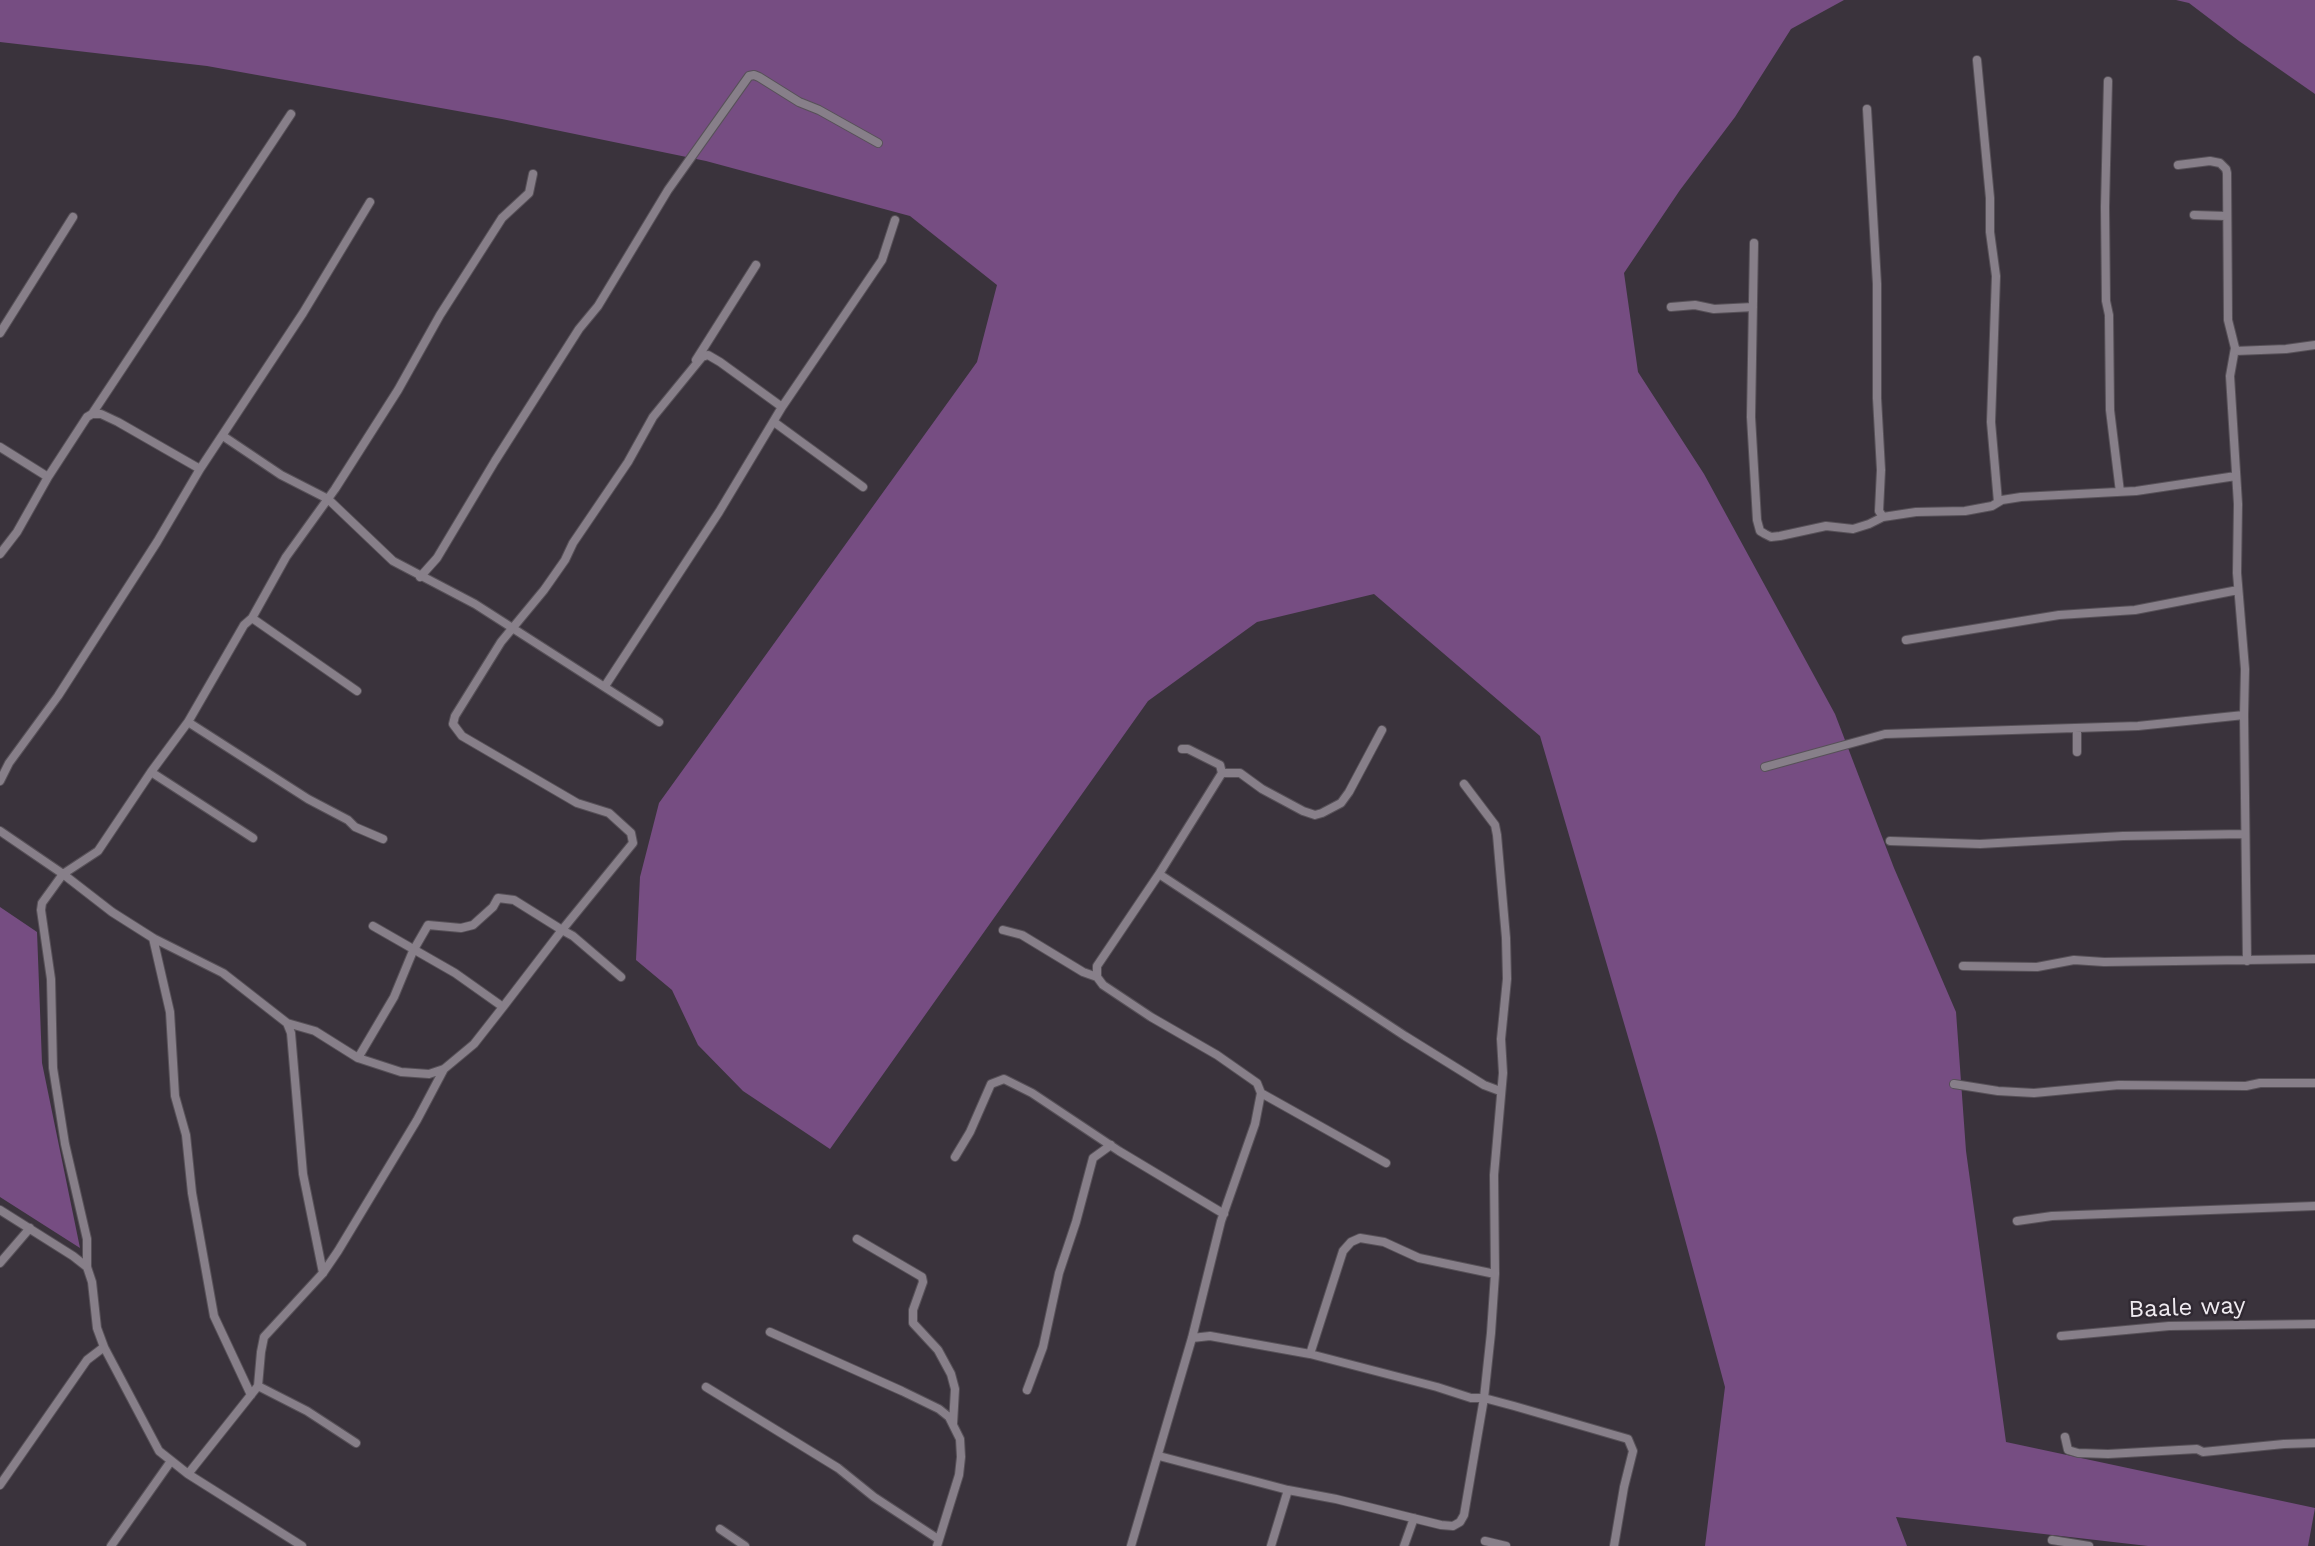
<!DOCTYPE html>
<html>
<head>
<meta charset="utf-8">
<style>
	body { margin:0 }
	canvas { display:block; background:#3a333c }
</style>
</head>
<body>
<canvas width="2315" height="1546"></canvas>
<script>
const c = document.querySelector('canvas').getContext('2d');
c.lineJoin = 'round';
function paint(path, color) {
  c.fillStyle = color;
  c.fill(path, 'evenodd');
}
function toPath(rows) {
  const path = new Path2D();
  for (const r of rows) {
    path.moveTo(r[0], r[1]);
    for (let i = 2; i < r.length; i += 2) path.lineTo(r[i], r[i + 1]);
  }
  return path;
}
function strokePath(path, color, width, dash) {
  c.strokeStyle = color;
  c.lineWidth = width;
  c.lineCap = dash ? 'butt' : 'round';
  c.setLineDash(dash || []);
  c.stroke(path);
}
function label(font, color, halo, rows, align = 'center') {
  c.font = font + ' "Work Sans",sans-serif';
  c.lineWidth = 5;
  c.setLineDash([]);
  c.textBaseline = 'middle';
  c.strokeStyle = halo;
  c.fillStyle = color;
  for (const [text, x, y, turn = 0] of rows) {
    c.save();
    c.translate(x, y);
    c.rotate((+turn || 0) * Math.PI / 180);
    c.textAlign = isNaN(turn) ? turn : align;
    if (halo) c.strokeText(text, 0, 0);
    c.fillText(text, 0, 0);
    c.restore();
  }
}
const green = toPath([
	[0,0,1844,0,1791,29,1735,117,1680,190,1624,273,1638,372,1704,474,1835,714,1894,868,1956,1012,1966,1151,2006,1442,2315,1508,2308,1546,2148,1546,1896,1517,1907,1546,1705,1546,1725,1387,1657,1136,1540,736,1374,594,1257,622,1148,701,830,1149,743,1091,698,1045,672,990,636,960,640,877,659,803,977,362,997,285,910,216,706,161,502,119,207,66,0,42],
	[2176,0,2315,0,2315,94,2239,41,2189,3],
	[0,907,37,932,42,1063,80,1248,0,1197]
]);
const minor = toPath([
	[1977,60,1990,198,1990,232,1996,276,1991,422,1998,502],
	[2108,81,2105,207,2106,301,2109,315,2110,410,2120,492],
	[1867,109,1877,284,1877,398,1881,470,1879,511,1883,517],
	[2178,165,2210,161,2220,163,2226,169,2227,173,2228,320,2235,348,2230,376,2238,504,2237,573,2245,669,2244,715,2247,961],
	[2194,215,2226,216],
	[1754,243,1751,417,1757,520,1760,531,1765,534,1771,537,1780,536,1826,526,1853,529,1869,524,1883,517,1916,512,1965,511,1992,506,2002,500,2021,497,2136,491,2236,476],
	[1671,307,1695,305,1714,309,1753,307],
	[0,333,73,217],
	[2235,351,2286,349,2315,345],
	[696,360,756,265],
	[92,414,291,114],
	[774,422,863,487],
	[223,436,281,475,328,499,393,561,475,604,659,722],
	[0,447,48,477],
	[0,554,17,532,48,477,87,417,92,414,101,414,118,422,200,469],
	[420,577,437,558,495,461,579,329,598,306,668,190,749,76,754,75,759,77,799,102,819,110,878,143],
	[252,618,286,557,335,489,398,390,440,315,502,218,529,193,533,174],
	[1906,640,2059,615,2135,610,2238,590],
	[605,686,719,512,782,407,882,260,895,220],
	[188,722,244,625,252,618,357,691],
	[2077,729,2077,752],
	[1765,767,1885,734,2138,726,2244,715],
	[151,772,188,722,308,799,348,820,355,827,383,839],
	[1222,773,1240,773,1262,789,1303,811,1315,815,1322,813,1341,803,1349,792,1382,730],
	[0,781,9,763,58,696,157,542,200,469,303,313,370,202],
	[0,831,63,874,112,912,153,938,223,973,287,1023,315,1031,358,1058,394,997,413,951,428,925,461,928,473,925,493,907,498,898,514,900,562,930,633,843,631,833,609,813,577,803,462,736,453,724,455,716,501,642,544,590,565,560,573,543,628,462,653,417,702,357,708,355,720,362,782,407],
	[253,838,151,772,98,851,63,874,42,903,41,910,51,979,53,1068,65,1144,87,1239,87,1267,92,1282,97,1328,104,1347,159,1451,188,1474,302,1546],
	[1890,841,1980,844,2123,836,2245,834],
	[1159,874,1405,1036,1484,1085,1500,1091],
	[1003,930,1022,935,1083,972,1097,977],
	[153,938,170,1012,175,1096,186,1135,192,1193,214,1316,251,1395],
	[1963,966,2037,967,2074,960,2104,962,2315,959],
	[503,1007,562,930,573,936,621,977],
	[287,1023,291,1033,303,1174,323,1273],
	[358,1058,401,1072,429,1074,444,1069,474,1044,503,1007,455,973,373,926],
	[1954,1084,1998,1091,2034,1093,2119,1085,2246,1086,2260,1083,2315,1083],
	[1261,1093,1386,1163],
	[955,1157,970,1132,991,1084,1004,1079,1032,1093,1119,1151,1224,1214],
	[0,1210,73,1256,87,1267],
	[2017,1221,2052,1216,2315,1206],
	[857,1239,922,1277,923,1282,913,1310,913,1323,938,1350,951,1374,955,1389,953,1424],
	[0,1263,30,1228],
	[770,1332,902,1391,939,1409,949,1417,960,1439,961,1457,959,1475,937,1546],
	[2061,1336,2169,1326,2315,1324],
	[1192,1338,1210,1336,1310,1354,1437,1387,1471,1398,1484,1398,1514,1406,1628,1439,1633,1451,1624,1487,1614,1546],
	[1310,1354,1343,1251,1351,1242,1360,1238,1384,1242,1419,1258,1495,1274],
	[258,1386,261,1352,264,1337,323,1273,338,1251,417,1120,444,1069],
	[706,1387,838,1468,874,1497,938,1539],
	[1027,1390,1043,1347,1059,1273,1076,1222,1093,1158,1111,1145],
	[2065,1437,2068,1450,2078,1453,2108,1454,2197,1449,2203,1452,2284,1444,2315,1443],
	[1159,1456,1288,1490,1336,1499,1441,1525,1453,1526,1460,1522,1464,1515,1484,1398,1491,1333,1495,1274,1494,1175,1503,1073,1501,1039,1507,979,1506,938,1497,835,1495,825,1464,784],
	[188,1474,258,1386,307,1411,356,1443],
	[0,1485,87,1360,104,1347],
	[720,1529,745,1546],
	[2052,1540,2089,1546],
	[1485,1541,1506,1546],
	[111,1546,171,1461],
	[1131,1546,1192,1338,1221,1221,1255,1124,1261,1093,1257,1083,1217,1055,1151,1017,1103,985,1097,977,1097,966,1159,874,1222,773,1220,765,1188,749,1182,749],
	[1271,1546,1288,1490],
	[1404,1546,1414,1518]
]);
const streetNames = [
	["Baale way",2187,1308,-2]
];
paint(green, '#764d82');
strokePath(minor, '#575158', 10);
strokePath(minor, '#877f89', 8);
label('24px', '#efeaf0', '#302932', streetNames);
</script>
</body>
</html>
